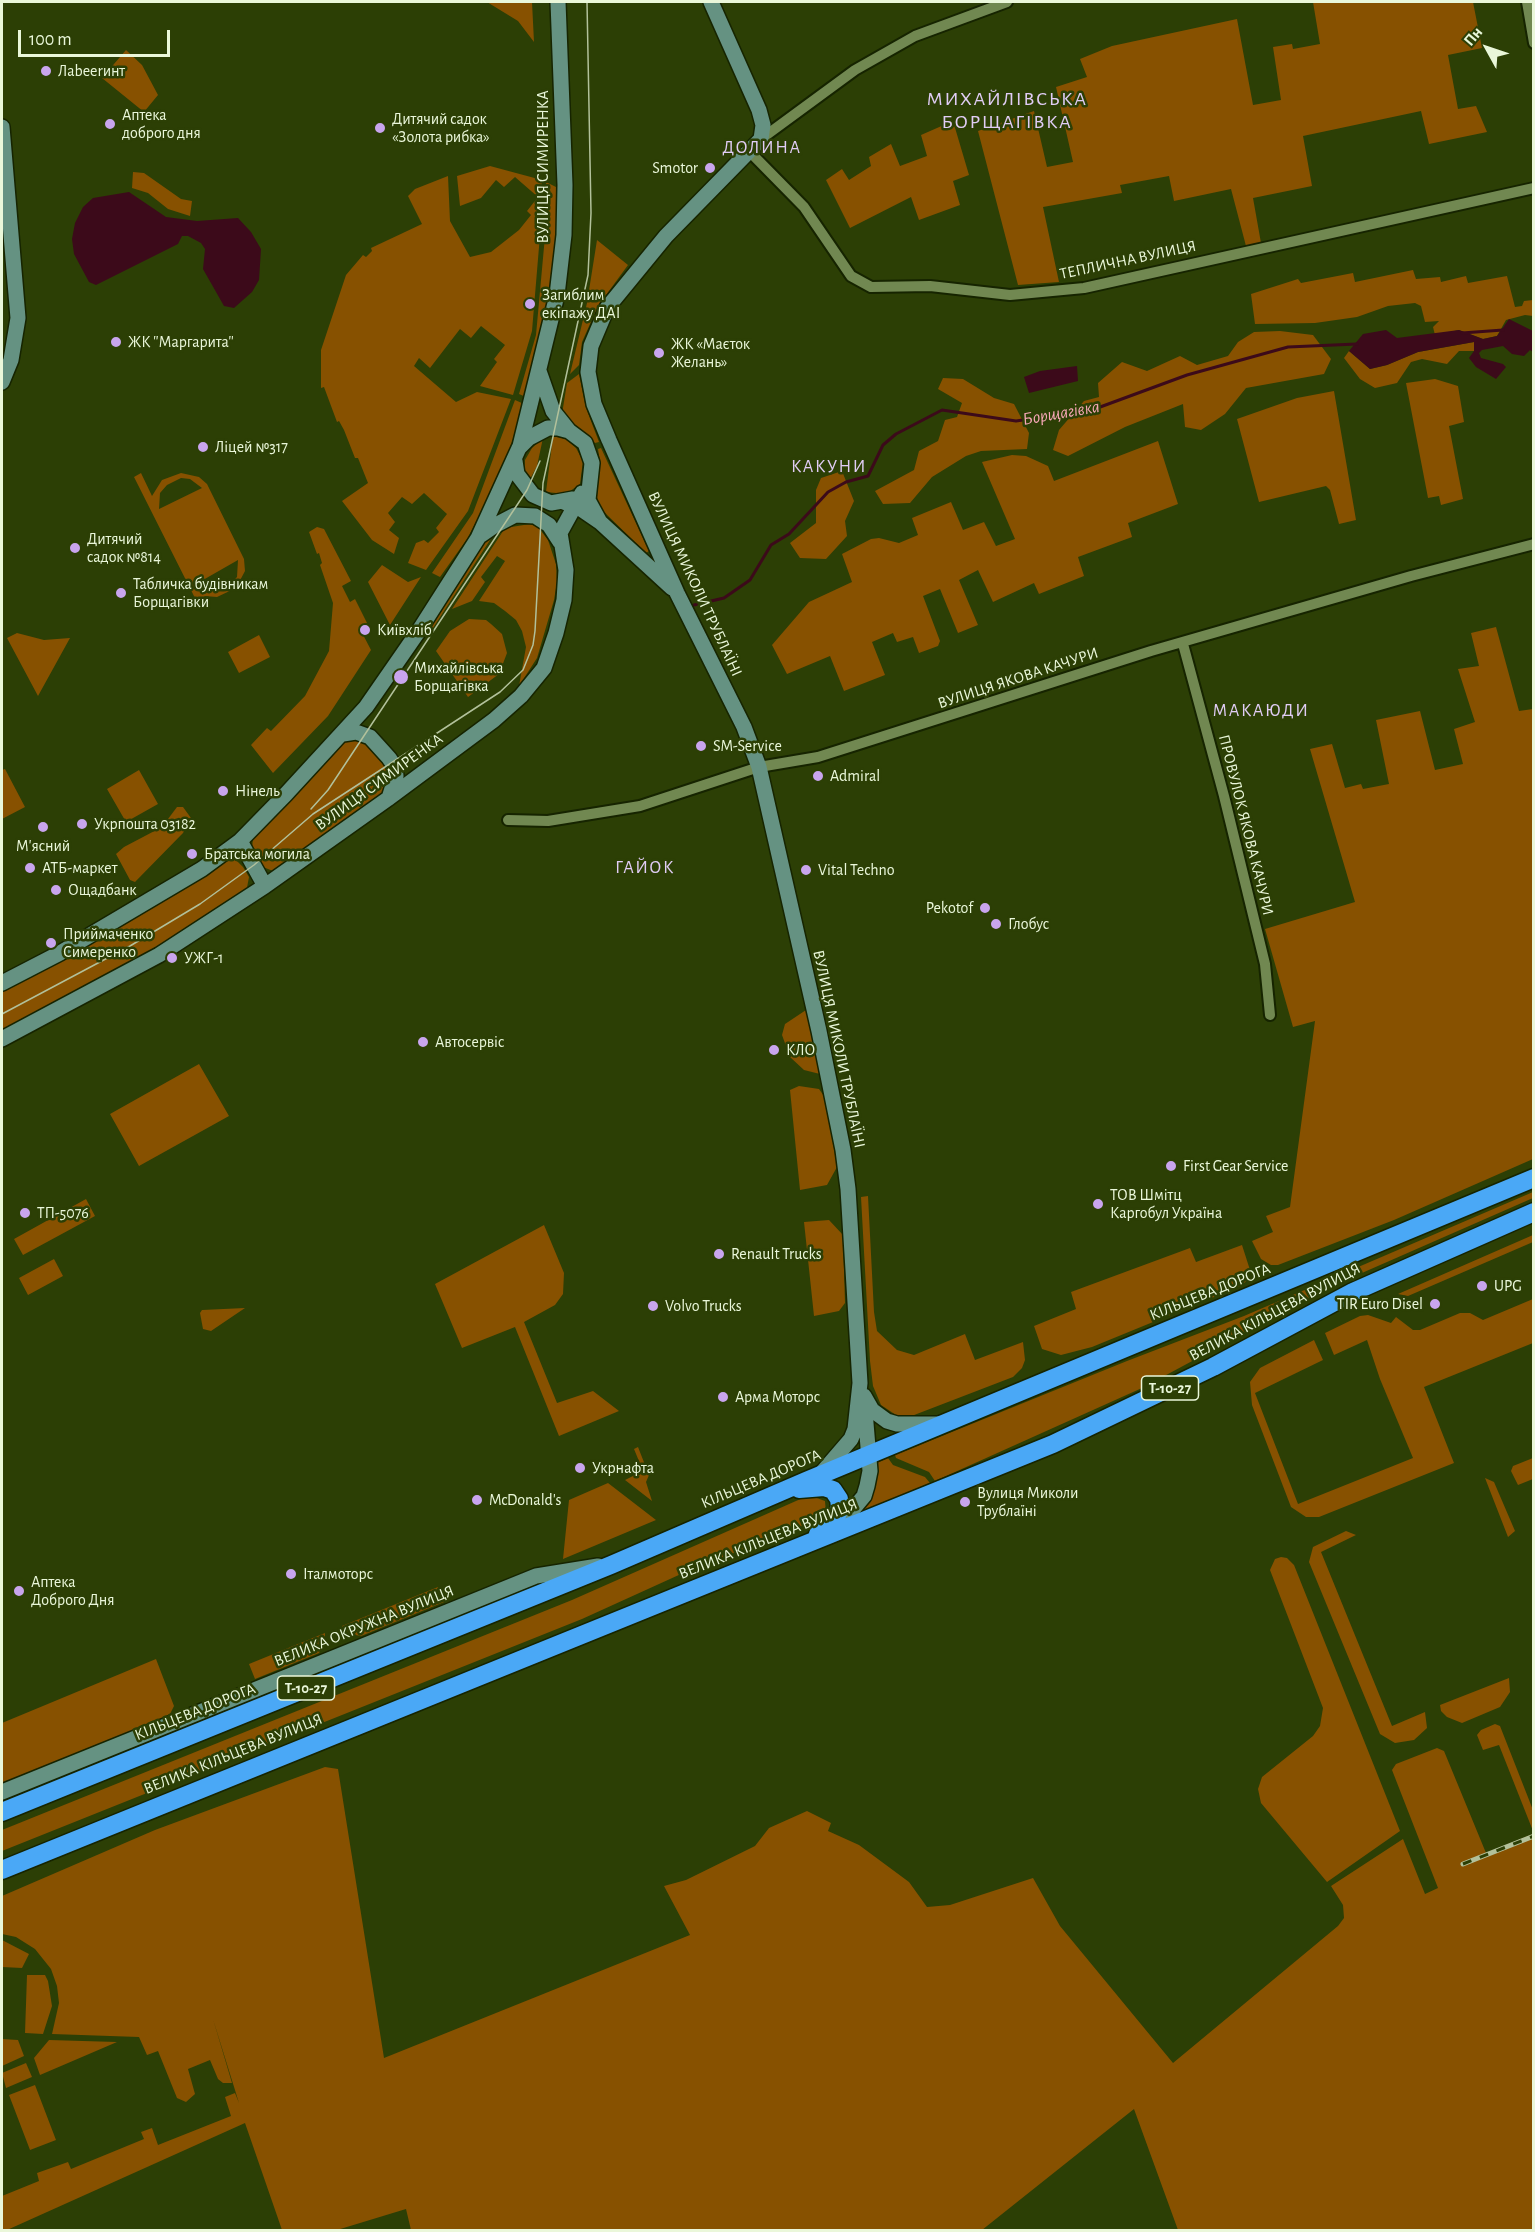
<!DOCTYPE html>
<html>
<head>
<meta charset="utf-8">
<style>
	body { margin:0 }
	#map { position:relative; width:1535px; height:2232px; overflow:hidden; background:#2c3f05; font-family:"Alegreya Sans",sans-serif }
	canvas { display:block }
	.frame { position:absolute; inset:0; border:3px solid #eaf7da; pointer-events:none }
	.north { position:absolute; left:1457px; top:18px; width:60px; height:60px; -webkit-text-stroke:4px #2c3f05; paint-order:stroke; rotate:310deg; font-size:16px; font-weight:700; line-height:24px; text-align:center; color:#eaf7da }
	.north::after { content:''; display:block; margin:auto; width:21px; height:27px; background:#eaf7da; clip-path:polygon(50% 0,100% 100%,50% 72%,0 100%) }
	.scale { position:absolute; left:18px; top:30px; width:152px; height:27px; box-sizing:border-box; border:3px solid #eaf7da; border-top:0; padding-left:8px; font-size:18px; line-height:21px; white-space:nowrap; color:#eaf7da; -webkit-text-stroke:4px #2c3f05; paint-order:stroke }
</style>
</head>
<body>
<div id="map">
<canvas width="1535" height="2232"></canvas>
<div class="frame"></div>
<div class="north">Пн</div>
<div class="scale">100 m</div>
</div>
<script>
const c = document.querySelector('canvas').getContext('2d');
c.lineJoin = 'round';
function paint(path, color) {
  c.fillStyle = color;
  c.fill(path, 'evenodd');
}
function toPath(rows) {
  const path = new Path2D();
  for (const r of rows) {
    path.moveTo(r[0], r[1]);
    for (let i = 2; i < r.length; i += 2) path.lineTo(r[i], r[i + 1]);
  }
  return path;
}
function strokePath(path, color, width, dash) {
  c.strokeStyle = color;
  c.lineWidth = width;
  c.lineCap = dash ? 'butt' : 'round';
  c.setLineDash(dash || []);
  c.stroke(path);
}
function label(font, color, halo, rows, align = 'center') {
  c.font = font + ' "Alegreya Sans",sans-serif';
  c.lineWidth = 5;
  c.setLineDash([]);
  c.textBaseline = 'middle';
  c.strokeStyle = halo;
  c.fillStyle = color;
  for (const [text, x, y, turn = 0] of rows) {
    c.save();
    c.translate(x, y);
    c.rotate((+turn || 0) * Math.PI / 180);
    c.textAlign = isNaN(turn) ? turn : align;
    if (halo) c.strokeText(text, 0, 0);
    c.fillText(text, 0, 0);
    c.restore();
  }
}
const green = toPath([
	[487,2,532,2,534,42,518,21],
	[1313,2,1473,2,1482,48,1448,55,1458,109,1476,106,1487,132,1429,144,1421,111,1303,136,1312,186,1253,198,1261,243,1246,246,1231,189,1174,201,1169,176,1120,185,1122,193,1043,207,1059,282,1018,285,978,131,1034,111,1047,167,1073,162,1056,87,1087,77,1080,59,1112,46,1237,19,1253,105,1281,100,1273,47,1292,44,1293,49,1320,44],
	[126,50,142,65,158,95,144,112,102,78],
	[953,121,969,175,953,181,960,205,919,220,911,197,850,228,826,180,842,169,849,180,871,166,869,157,891,144,900,166,927,156,921,135],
	[490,166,542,180,542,211,532,331,513,395,480,386,497,362,494,359,505,345,481,326,471,338,460,329,430,368,419,358,414,366,456,402,477,392,511,399,468,511,426,570,408,563,416,543,424,540,428,543,439,532,436,528,447,514,424,493,412,504,402,497,388,513,395,522,389,530,399,538,394,554,372,540,342,501,368,483,358,458,355,458,344,430,339,421,337,422,324,387,321,388,321,350,346,275,363,255,366,257,372,251,371,248,422,224,408,196,415,189,448,176,450,221,470,257,491,252,519,230,531,215,527,211,538,197,515,177,504,187,496,180,481,198,460,206,457,176],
	[133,172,144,173,181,199,192,201,190,216,168,209,148,193,132,188],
	[546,182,560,189,554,289,526,397,519,394,536,335,546,225],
	[597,240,628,265,598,306,582,342,579,365,570,374,587,303],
	[1413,270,1416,279,1440,277,1441,282,1466,276,1468,283,1507,276,1515,307,1522,306,1524,301,1533,300,1533,316,1525,315,1506,320,1497,336,1483,339,1459,330,1435,335,1433,327,1439,321,1425,322,1421,306,1415,303,1388,306,1357,317,1315,323,1255,324,1251,294,1298,279,1301,283,1353,273,1355,282],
	[1280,331,1313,335,1331,359,1324,374,1246,388,1225,414,1201,430,1185,427,1183,404,1125,427,1068,456,1053,450,1059,430,1084,401,1099,397,1098,383,1122,362,1147,371,1180,356,1197,365,1228,356,1238,342,1254,332],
	[1474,342,1474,351,1459,351,1447,364,1422,359,1411,362,1397,383,1375,388,1360,379,1344,358,1349,351,1370,369,1387,365,1418,352],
	[579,374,586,408,599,442,595,443,562,414,567,383],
	[943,378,963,379,994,398,1014,404,1029,433,1027,449,981,451,966,456,932,477,910,503,883,504,875,491,914,470,919,451,938,441,945,420,957,417,962,403,938,389],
	[1435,379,1458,386,1464,422,1449,426,1463,499,1441,505,1439,496,1428,498,1406,383],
	[1334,391,1356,520,1339,524,1330,490,1326,486,1259,502,1237,419,1297,398],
	[515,400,524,404,502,473,467,539,440,577,432,573,473,513],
	[553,436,566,439,576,448,583,461,580,484,566,494,546,492],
	[543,438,537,466,529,481,524,474,525,460,532,448],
	[1158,441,1178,504,1128,523,1132,537,1078,557,1084,576,1039,594,1034,583,993,602,978,570,959,580,978,625,958,633,940,589,923,596,940,641,938,646,919,653,913,637,897,642,893,633,872,642,885,675,844,691,830,656,787,674,772,645,809,602,852,582,842,554,871,539,879,538,899,543,918,535,912,518,951,502,963,530,984,522,996,546,1015,539,982,462,1012,455,1026,456,1048,466,1054,481],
	[601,448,649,551,646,553,600,508,597,497,600,461,598,449],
	[842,471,854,501,845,521,847,536,826,559,800,558,790,543,816,523,816,490,821,478],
	[141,473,152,496,162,480,181,473,199,477,207,484,244,559,245,571,236,588,217,597,204,596,208,604,200,608,134,477],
	[181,478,190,479,202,488,159,509,160,493,167,485],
	[238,560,237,577,225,589,209,591,196,584],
	[530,524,538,527,548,540,556,564,557,582,554,600,537,658,519,686,526,647,522,631,516,620,505,611,494,603,479,601,505,561,497,556,481,577,485,582,472,601,452,609,505,528],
	[317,527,324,529,351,581,342,586,350,602,355,599,367,623,359,627,371,650,328,716,273,773,251,745,267,728,271,731,305,696,329,651,333,603,320,565,322,563,319,553,317,554,309,532],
	[494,534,431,631,428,629,475,553,489,536],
	[382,565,408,582,421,577,390,625,368,582],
	[469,619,486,620,491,624,502,634,507,653,499,674,468,697,436,651,450,631],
	[1496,627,1519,711,1533,709,1533,1159,1394,1220,1278,1265,1271,1265,1261,1259,1252,1241,1273,1232,1266,1216,1290,1207,1315,1021,1293,1027,1265,929,1355,902,1310,749,1332,744,1345,788,1361,784,1363,789,1389,784,1376,720,1420,711,1435,770,1463,764,1454,729,1475,722,1458,669,1479,666,1471,633],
	[17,633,44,640,70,638,38,696,7,638],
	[259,635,270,657,239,673,228,652],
	[352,738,373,745,388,765,391,781,387,792,273,871,263,867,252,850,253,837,342,744],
	[5,769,25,807,2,819,2,770],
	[139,770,158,804,126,822,107,789],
	[177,807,183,807,191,818,183,833,135,882,130,880,116,854,124,847,162,827],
	[224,859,236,860,243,867,249,877,246,893,172,940,2,1033,2,989],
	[806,1010,824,1075,804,1070,790,1057,782,1035,785,1024],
	[199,1064,229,1116,139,1166,110,1114],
	[799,1086,819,1089,826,1099,837,1167,827,1185,800,1190,790,1090],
	[1533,1192,1533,1198,1330,1287,1142,1388,935,1481,929,1472,896,1458,895,1455,1127,1361,1244,1316],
	[868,1196,874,1312,877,1331,897,1350,914,1355,965,1334,975,1360,1023,1342,1025,1360,1022,1368,1013,1377,909,1417,899,1417,881,1405,873,1386,870,1361,861,1197],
	[86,1199,95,1216,23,1255,14,1239],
	[829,1220,843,1235,845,1303,839,1311,814,1316,804,1222],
	[544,1225,564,1273,563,1294,555,1305,524,1322,557,1403,593,1391,619,1411,559,1436,515,1327,462,1348,435,1284],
	[1533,1235,1533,1242,1408,1296,1398,1294],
	[1242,1245,1250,1270,1247,1280,1241,1286,1092,1347,1061,1355,1042,1349,1034,1326,1076,1309,1071,1292,1190,1248,1196,1262],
	[54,1259,63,1276,28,1295,19,1278],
	[1533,1299,1533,1343,1424,1387,1454,1463,1319,1517,1306,1517,1291,1507,1252,1405,1250,1382,1260,1368,1314,1340,1323,1360,1255,1393,1298,1504,1413,1458,1380,1379,1367,1340,1334,1355,1325,1333,1360,1316,1368,1315,1391,1323,1396,1317,1413,1330,1420,1330,1460,1313,1470,1313,1483,1320],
	[245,1308,211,1331,203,1329,200,1313,202,1310],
	[638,1447,649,1475,646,1482,652,1501,625,1480,643,1471,634,1449],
	[888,1458,893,1465,925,1477,930,1483,864,1511,862,1510,874,1464],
	[1533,1458,1533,1479,1518,1485,1511,1471,1513,1466],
	[1485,1478,1494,1482,1515,1531,1508,1537],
	[608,1483,656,1520,563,1559,569,1500],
	[805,1497,814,1497,825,1501,826,1513,822,1518,681,1574,582,1619,2,1851,2,1830,572,1600],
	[1346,1531,1356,1535,1321,1552,1392,1726,1425,1712,1427,1728,1414,1740,1395,1743,1380,1734,1309,1562,1313,1547],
	[1281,1557,1287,1558,1294,1565,1400,1831,1327,1882,1261,1803,1258,1789,1262,1777,1313,1736,1320,1726,1323,1708,1270,1570,1275,1559],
	[438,1587,444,1602,361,1636,350,1634,342,1626],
	[325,1633,325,1643,319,1653,255,1679,249,1664],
	[156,1659,174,1706,170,1714,128,1734,2,1784,2,1723],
	[1509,1678,1510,1692,1500,1707,1462,1723,1447,1717,1441,1711,1440,1705],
	[1495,1724,1500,1726,1533,1810,1533,1831,1499,1745,1483,1750,1477,1735,1481,1730],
	[1437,1748,1444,1751,1486,1853,1533,1834,1533,2230,1178,2230,1134,2109,982,2230,411,2230,406,2209,337,2230,282,2230,245,2123,7,2230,2,2230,2,2196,39,2181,37,2173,68,2162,71,2169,144,2139,141,2132,152,2128,158,2145,231,2116,225,2097,235,2093,239,2103,213,2019,232,2083,223,2083,218,2079,210,2060,188,2069,195,2094,186,2102,177,2098,158,2051,147,2055,139,2037,52,2034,59,2003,57,1986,51,1969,35,1949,16,1937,2,1934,2,1896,155,1830,325,1767,338,1769,384,2058,690,1935,664,1886,686,1880,755,1846,769,1828,807,1811,831,1823,828,1831,859,1845,909,1882,927,1907,950,1905,1033,1878,1060,1926,1173,2063,1338,1926,1344,1918,1343,1905,1331,1886,1403,1839,1425,1894,1438,1888,1392,1770,1396,1764],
	[2,1940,29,1954,22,1968,2,1967],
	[27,1975,45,1975,48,1981,52,2006,43,2034,25,2033],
	[2,2039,18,2040,24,2056,2,2066],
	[49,2040,117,2042,40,2075,34,2058],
	[26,2063,32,2077,6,2088,2,2073],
	[35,2085,56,2140,30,2150,9,2095]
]);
const water = toPath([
	[129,192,166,217,197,221,238,218,251,232,261,249,259,280,252,292,234,308,224,306,203,269,205,249,201,243,188,236,182,236,178,244,96,285,89,282,74,254,72,239,75,223,83,207,93,198],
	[1509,319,1533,331,1533,352,1530,350,1524,356,1512,354,1503,346,1482,350,1479,353,1481,358,1503,364,1506,367,1496,379,1476,367,1469,358,1474,351,1474,342,1418,352,1387,365,1370,369,1349,351,1363,334,1386,330,1397,338,1459,330,1483,339,1497,336],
	[1077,366,1078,381,1029,393,1024,377,1040,371]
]);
const stream = toPath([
	[1462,333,1503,330],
	[694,605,724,598,750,580,771,545,789,534,828,492,846,482,868,476,883,445,896,434,942,410,1016,421,1092,410,1187,375,1288,347,1357,344]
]);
const street = toPath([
	[1527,2,1534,43],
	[761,139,855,70,915,36,1007,2],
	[749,151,804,207,851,276,871,287,930,286,1010,295,1084,288,1534,188],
	[1183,644,1224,796,1265,964,1270,1015],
	[508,820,548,821,640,806,759,767,818,757,1151,651,1411,576,1534,544]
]);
const secondary = toPath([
	[711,2,759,110,763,125,761,139,666,236,607,308,591,346,588,372,594,404,609,440,677,593,744,727,759,767,819,1031,843,1150,848,1189,860,1383,855,1429,851,1439,820,1475],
	[2,127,18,318,11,360,2,382],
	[539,371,553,411,569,431],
	[520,446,557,295,564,235,565,185,558,2],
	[515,461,517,474,533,495,551,503,573,499],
	[564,502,581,509,600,522,672,588],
	[481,535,494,526,515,515,535,516,549,525,560,542],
	[343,734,356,732,370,737,389,758,395,767,396,776,389,798],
	[240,841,265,886],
	[2,983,60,953,202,869,240,841,286,794,366,707,418,632,478,538,519,448,529,438,548,428,558,428,569,431,585,443,592,463,588,500,600,522],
	[2,1039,159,955,265,886,389,798,494,720,521,696,544,668,556,633,564,600,566,570,560,533,582,493],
	[864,1396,872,1410,887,1421,897,1424,939,1424],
	[834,1523,854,1508,864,1496,867,1486,870,1471,865,1411],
	[2,1792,536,1576,598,1566]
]);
const highway = toPath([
	[799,1489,824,1487,833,1490,839,1499,840,1507,834,1523,818,1534],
	[2,1812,611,1565,806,1481,1534,1178],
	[2,1870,1053,1444,1213,1367,1353,1292,1534,1212]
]);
const tram = toPath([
	[311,809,328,790,527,490,540,461],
	[2,1014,130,946,200,904,254,865,313,814,500,692,523,670,533,645,535,631,543,483,588,275,591,213,587,2]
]);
const rail = toPath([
	[1463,1864,1534,1836]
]);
const markers = [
	[46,71,6,"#c9a5ee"],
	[110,124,6,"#c9a5ee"],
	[380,128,6,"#c9a5ee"],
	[710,168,6,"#c9a5ee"],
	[530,304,6,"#c9a5ee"],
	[116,342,6,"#c9a5ee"],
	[659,353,6,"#c9a5ee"],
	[203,447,6,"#c9a5ee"],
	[75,548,6,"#c9a5ee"],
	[121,593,6,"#c9a5ee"],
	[365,630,6,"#c9a5ee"],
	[401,677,8,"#c9a5ee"],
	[701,746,6,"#c9a5ee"],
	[818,776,6,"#c9a5ee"],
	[223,791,6,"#c9a5ee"],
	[82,824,6,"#c9a5ee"],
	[43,827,6,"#c9a5ee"],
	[192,854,6,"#c9a5ee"],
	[30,868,6,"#c9a5ee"],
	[806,870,6,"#c9a5ee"],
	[56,890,6,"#c9a5ee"],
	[985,908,6,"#c9a5ee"],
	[996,924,6,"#c9a5ee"],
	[51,943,6,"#c9a5ee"],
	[172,958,6,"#c9a5ee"],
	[423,1042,6,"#c9a5ee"],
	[774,1050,6,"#c9a5ee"],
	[1171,1166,6,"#c9a5ee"],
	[1098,1204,6,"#c9a5ee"],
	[25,1213,6,"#c9a5ee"],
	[719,1254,6,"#c9a5ee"],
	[1482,1286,6,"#c9a5ee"],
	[1435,1304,6,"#c9a5ee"],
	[653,1306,6,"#c9a5ee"],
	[723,1397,6,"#c9a5ee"],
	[580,1468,6,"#c9a5ee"],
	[477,1500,6,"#c9a5ee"],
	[965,1502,6,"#c9a5ee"],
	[291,1574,6,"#c9a5ee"],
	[19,1591,6,"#c9a5ee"]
];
const shields = [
	[1170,1388,57],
	[306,1688,57]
];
const shieldNames = [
	["Т-10-27",1170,1388],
	["Т-10-27",306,1688]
];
const poiNames = [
	["Лаbeerинт",58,71],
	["Аптека",122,115],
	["доброго дня",122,133],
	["Дитячий садок",392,119],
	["«Золота рибка»",392,137],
	["Smotor",698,168,"right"],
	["Загиблим",542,295],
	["екіпажу ДАІ",542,313],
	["ЖК ''Маргарита''",128,342],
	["ЖК «Маєток",671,344],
	["Желань»",671,362],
	["Ліцей №317",215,447],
	["Дитячий",87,539],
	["садок №814",87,557],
	["Табличка будівникам",133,584],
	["Борщагівки",133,602],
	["Київхліб",377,630],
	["Михайлівська",414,668],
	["Борщагівка",414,686],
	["SM-Service",713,746],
	["Admiral",830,776],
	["Нінель",235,791],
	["Укрпошта 03182",94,824],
	["М'ясний",43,846,"center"],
	["Братська могила",204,854],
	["АТБ-маркет",42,868],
	["Vital Techno",818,870],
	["Ощадбанк",68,890],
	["Pekotof",973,908,"right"],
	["Глобус",1008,924],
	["Приймаченко",63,934],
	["Симеренко",63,952],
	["УЖГ-1",184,958],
	["Автосервіс",435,1042],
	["КЛО",786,1050],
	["First Gear Service",1183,1166],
	["ТОВ Шмітц",1110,1195],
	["Каргобул Україна",1110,1213],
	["ТП-5076",37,1213],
	["Renault Trucks",731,1254],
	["UPG",1494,1286],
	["TIR Euro Disel",1423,1304,"right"],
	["Volvo Trucks",665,1306],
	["Арма Моторс",735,1397],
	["Укрнафта",592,1468],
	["Вулиця Миколи",977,1493],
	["Трублаїні",977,1511],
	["McDonald's",489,1500],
	["Італмоторс",303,1574],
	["Аптека",31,1582],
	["Доброго Дня",31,1600]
];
const streetNames = [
	["ВУЛИЦЯ СИМИРЕНКА",543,167,-90],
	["ТЕПЛИЧНА ВУЛИЦЯ",1128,260,-12],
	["ВУЛИЦЯ МИКОЛИ ТРУБЛАЇНІ",695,584,65],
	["ВУЛИЦЯ ЯКОВА КАЧУРИ",1018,678,-18],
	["ВУЛИЦЯ СИМИРЕНКА",379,782,-36],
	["ПРОВУЛОК ЯКОВА КАЧУРИ",1246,825,76],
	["ВУЛИЦЯ МИКОЛИ ТРУБЛАЇНІ",839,1049,78],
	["КІЛЬЦЕВА ДОРОГА",1210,1292,-22],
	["ВЕЛИКА КІЛЬЦЕВА ВУЛИЦЯ",1275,1312,-28],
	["КІЛЬЦЕВА ДОРОГА",761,1479,-23],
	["ВЕЛИКА КІЛЬЦЕВА ВУЛИЦЯ",768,1539,-22],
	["ВЕЛИКА ОКРУЖНА ВУЛИЦЯ",364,1626,-22],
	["КІЛЬЦЕВА ДОРОГА",195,1712,-22],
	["ВЕЛИКА КІЛЬЦЕВА ВУЛИЦЯ",233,1754,-22]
];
const neighbourhoodNames = [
	["ДОЛИНА",762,148],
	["КАКУНИ",829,467],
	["МАКАЮДИ",1261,711],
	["ГАЙОК",645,868]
];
const waterNames = [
	["Борщагівка",1061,413,-10]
];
const quarterNames = [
	["МИХАЙЛІВСЬКА",1007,99],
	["БОРЩАГІВКА",1007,122]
];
paint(green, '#875100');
paint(water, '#3c0a1a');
strokePath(stream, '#3c0a1a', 3);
strokePath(street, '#162400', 14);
strokePath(secondary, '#162400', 18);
strokePath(highway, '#162400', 21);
strokePath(street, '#718851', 10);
strokePath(secondary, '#659282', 15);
strokePath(highway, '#4aa8f6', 18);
strokePath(tram, '#b2c19b', 1.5);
strokePath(rail, '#b2c19b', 5);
strokePath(rail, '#2c3f05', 3, [9]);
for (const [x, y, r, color] of markers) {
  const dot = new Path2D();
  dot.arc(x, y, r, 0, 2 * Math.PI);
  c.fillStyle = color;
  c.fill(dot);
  strokePath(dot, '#2c3f05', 2);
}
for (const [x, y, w] of shields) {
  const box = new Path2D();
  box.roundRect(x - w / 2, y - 12, w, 24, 4.5);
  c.fillStyle = '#2c3f05';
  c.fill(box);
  strokePath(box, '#eaf7da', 1.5);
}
label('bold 15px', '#eaf7da', null, shieldNames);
label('16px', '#eaf7da', '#2c3f05', poiNames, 'left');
label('16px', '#eaf7da', '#2c3f05', streetNames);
c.letterSpacing = '1.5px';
label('18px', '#e1cdf6', '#2c3f05', neighbourhoodNames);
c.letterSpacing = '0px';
label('italic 18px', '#f8a8b8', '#2c3f05', waterNames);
c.letterSpacing = '1.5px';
label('20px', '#e1cdf6', '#2c3f05', quarterNames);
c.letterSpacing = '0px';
</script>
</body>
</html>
